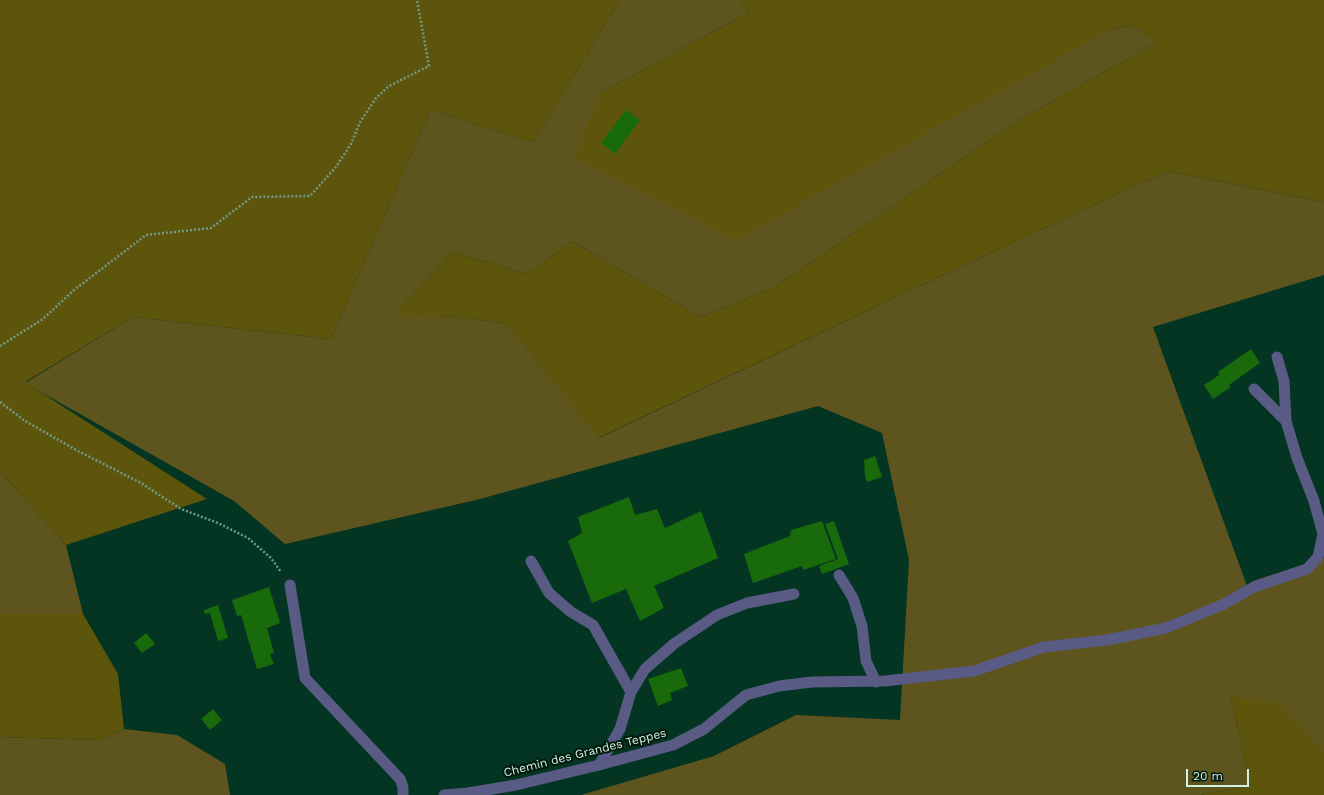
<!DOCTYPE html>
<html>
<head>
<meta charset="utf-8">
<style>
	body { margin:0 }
	#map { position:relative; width:1324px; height:795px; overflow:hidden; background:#033522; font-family:"Work Sans",sans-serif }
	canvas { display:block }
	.scale { position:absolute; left:1186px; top:769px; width:63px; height:18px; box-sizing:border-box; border:2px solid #d2f1e0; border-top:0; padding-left:5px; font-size:12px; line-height:14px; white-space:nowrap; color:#d2f1e0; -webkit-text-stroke:3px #02190f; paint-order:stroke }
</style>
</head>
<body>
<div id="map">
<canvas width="1324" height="795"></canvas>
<div class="scale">20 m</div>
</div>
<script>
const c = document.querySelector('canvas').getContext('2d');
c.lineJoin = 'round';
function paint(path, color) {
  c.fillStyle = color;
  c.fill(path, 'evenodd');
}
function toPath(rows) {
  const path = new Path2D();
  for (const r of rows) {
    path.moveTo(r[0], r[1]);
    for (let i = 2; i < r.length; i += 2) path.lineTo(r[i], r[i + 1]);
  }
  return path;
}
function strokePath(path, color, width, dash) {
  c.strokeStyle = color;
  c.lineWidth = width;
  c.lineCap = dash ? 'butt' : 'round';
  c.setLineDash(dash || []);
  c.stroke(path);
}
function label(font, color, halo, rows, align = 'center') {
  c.font = font + ' "Work Sans",sans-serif';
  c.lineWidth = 4;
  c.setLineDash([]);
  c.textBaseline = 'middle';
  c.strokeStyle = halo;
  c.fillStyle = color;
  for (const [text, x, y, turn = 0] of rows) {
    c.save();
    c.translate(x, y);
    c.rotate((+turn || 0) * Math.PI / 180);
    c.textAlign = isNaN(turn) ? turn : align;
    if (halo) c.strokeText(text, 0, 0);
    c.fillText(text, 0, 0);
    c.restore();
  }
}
const green = toPath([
	[620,0,740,0,749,12,601,93,1109,30,1132,25,1158,42,1017,121,775,287,700,317,572,241,527,274,452,252,395,314,461,317,507,324,599,438,949,272,1168,171,1324,202,1324,275,1153,327,1247,586,1253,581,1324,558,1324,754,1231,696,1250,785,1200,795,581,795,714,756,796,715,900,720,909,560,882,433,818,406,480,499,285,544,234,501,25,383,133,317,331,339,430,110,533,142],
	[0,471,66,545,83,614,0,614],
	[124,729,177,735,225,764,230,795,0,795,0,737,99,740]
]);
const forest = toPath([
	[0,0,620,0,533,142,430,110,331,339,133,317,25,382,207,499,66,545,0,471],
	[740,0,1324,0,1324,202,1168,171,949,272,598,438,507,324,461,317,394,315,452,252,527,274,572,241,700,317,775,287,1017,121,1158,42,1132,25,1109,30,736,240,574,157,601,93,749,12],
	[0,614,83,614,118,674,124,729,99,740,0,737],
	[1231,696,1280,704,1324,754,1324,795,1200,795,1250,785]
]);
const building = toPath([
	[626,110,640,120,615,154,601,143],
	[1251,349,1260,363,1229,385,1231,387,1213,399,1204,385,1219,375,1218,372],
	[875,456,882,477,867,482,865,476,864,460],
	[629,497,635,515,657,509,665,528,701,511,718,558,654,586,664,608,640,621,626,589,592,603,568,541,582,533,578,517],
	[822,521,836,559,803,570,802,566,753,583,744,554,790,536,791,530],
	[834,521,849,564,822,574,819,566,838,559,825,524],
	[269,587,280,623,267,628,274,653,270,654,274,664,257,669,241,615,237,616,232,600],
	[218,605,228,638,218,641,210,613,205,614,204,610],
	[146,633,155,644,142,653,134,643],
	[681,668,688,686,670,693,672,700,658,706,648,679],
	[213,709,222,720,210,730,201,719]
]);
const path = toPath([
	[0,346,43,319,74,290,146,235,211,228,252,197,310,196,336,167,351,144,360,122,376,98,389,86,429,66,417,0],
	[0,402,25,421,78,451,141,483,181,509,218,523,248,538,271,558,281,572]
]);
const service = toPath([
	[1277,357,1284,381,1286,421,1297,458,1314,501,1323,534,1318,557],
	[1254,389,1286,421],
	[531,561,549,593,571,612,593,625,631,692],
	[839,575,853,598,862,626,866,661,876,682],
	[599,765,620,729,631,692,645,669,675,643,717,615,747,603,794,594]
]);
const minor = toPath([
	[290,585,305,678,400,779,403,787,403,795],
	[444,795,468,793,516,785,599,765,673,745,704,729,746,695,779,686,812,682,885,681,974,671,1044,647,1107,640,1166,628,1224,604,1254,587,1307,569,1318,557]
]);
const streetNames = [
	["Chemin des Grandes Teppes",585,753,-14]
];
paint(green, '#5d551d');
paint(forest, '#5e550c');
paint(building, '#186a0b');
strokePath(path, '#729a88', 2.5, [2, 2]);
strokePath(service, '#595b84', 11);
strokePath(minor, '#595b84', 11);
label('12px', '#d2f1e0', '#02190f', streetNames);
</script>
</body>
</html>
